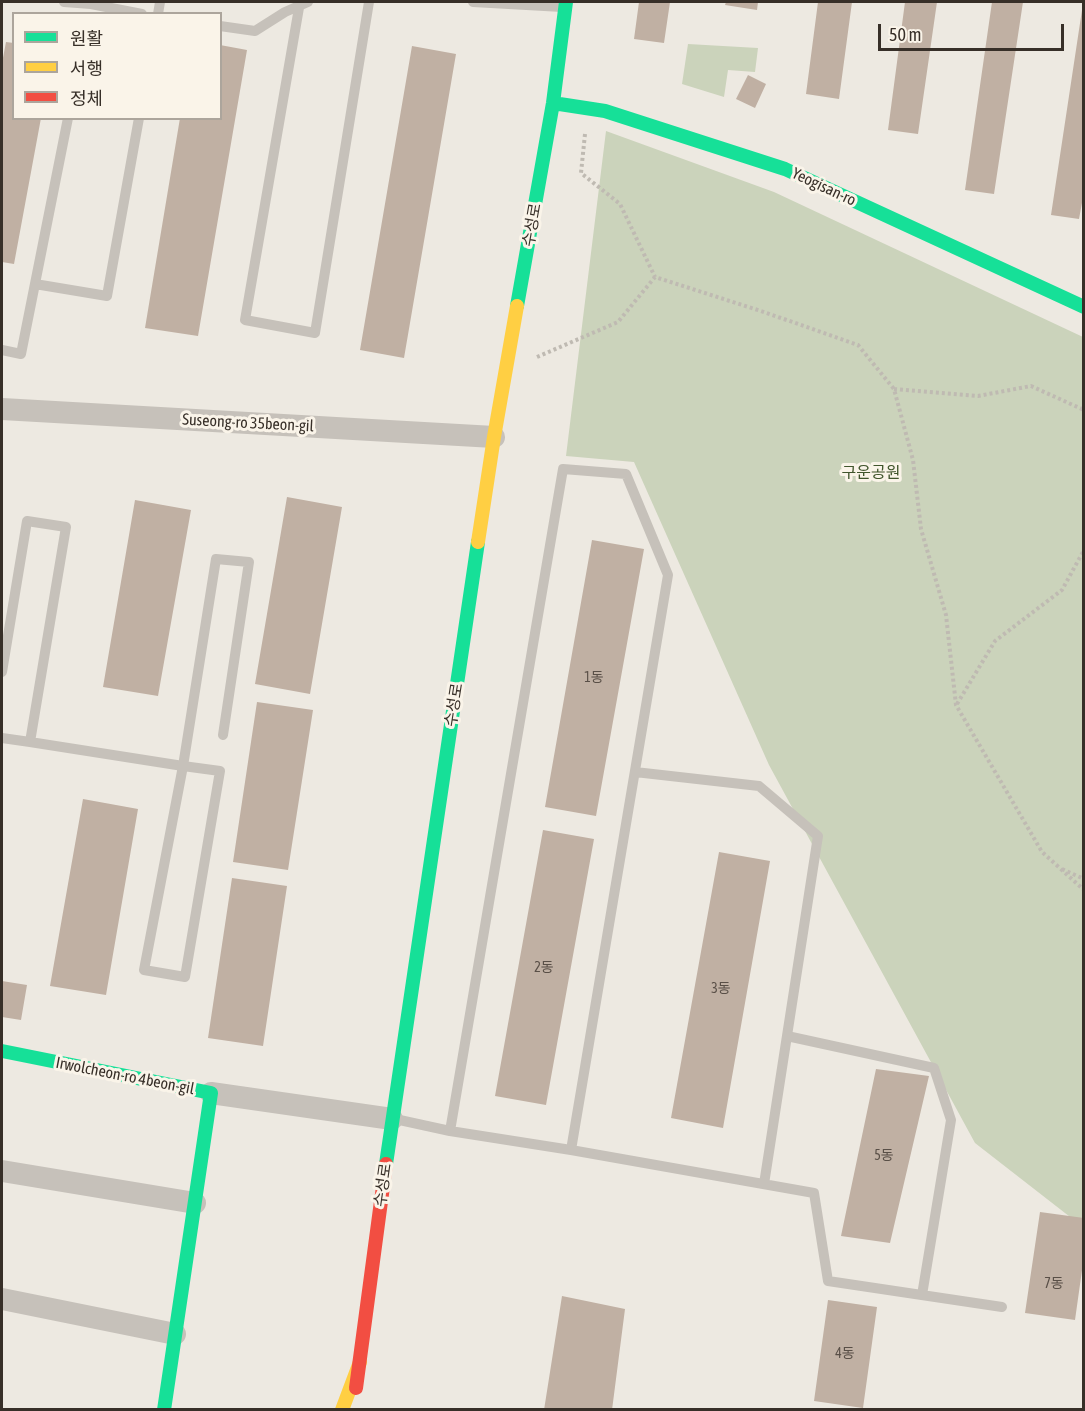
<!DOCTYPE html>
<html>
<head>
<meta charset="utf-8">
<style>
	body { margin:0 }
	#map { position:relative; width:1085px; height:1411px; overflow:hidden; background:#ede9e1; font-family:"Asap Condensed","Noto Sans KR",sans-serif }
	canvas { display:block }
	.frame { position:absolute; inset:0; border:3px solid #372f28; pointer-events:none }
	.legend { position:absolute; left:12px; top:12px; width:210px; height:108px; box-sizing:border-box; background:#faf4e9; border:2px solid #aca59c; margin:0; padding:8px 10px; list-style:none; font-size:18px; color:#372f28 }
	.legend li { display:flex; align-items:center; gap:12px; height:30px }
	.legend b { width:30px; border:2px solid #aca59c }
	.scale { position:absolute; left:878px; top:24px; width:186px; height:27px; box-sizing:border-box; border:3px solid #372f28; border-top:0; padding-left:8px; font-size:18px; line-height:21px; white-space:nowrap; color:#372f28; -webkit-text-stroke:4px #faf4e9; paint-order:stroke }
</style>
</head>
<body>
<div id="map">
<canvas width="1085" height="1411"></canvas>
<div class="frame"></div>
<ul class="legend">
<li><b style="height:8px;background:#16e098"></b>원활</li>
<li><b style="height:8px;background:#ffcf43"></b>서행</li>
<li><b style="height:8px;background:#f24e42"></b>정체</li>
</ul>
<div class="scale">50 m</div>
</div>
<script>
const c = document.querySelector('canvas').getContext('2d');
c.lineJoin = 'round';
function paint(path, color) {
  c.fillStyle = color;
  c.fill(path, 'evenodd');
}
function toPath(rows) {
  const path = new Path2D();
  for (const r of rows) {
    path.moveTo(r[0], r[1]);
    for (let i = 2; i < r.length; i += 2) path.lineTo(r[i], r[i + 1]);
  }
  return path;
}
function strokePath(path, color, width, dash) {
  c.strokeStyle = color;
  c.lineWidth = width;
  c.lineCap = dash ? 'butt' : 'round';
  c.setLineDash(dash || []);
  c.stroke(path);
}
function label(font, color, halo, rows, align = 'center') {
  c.font = font + ' "Asap Condensed","Noto Sans KR",sans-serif';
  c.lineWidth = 6;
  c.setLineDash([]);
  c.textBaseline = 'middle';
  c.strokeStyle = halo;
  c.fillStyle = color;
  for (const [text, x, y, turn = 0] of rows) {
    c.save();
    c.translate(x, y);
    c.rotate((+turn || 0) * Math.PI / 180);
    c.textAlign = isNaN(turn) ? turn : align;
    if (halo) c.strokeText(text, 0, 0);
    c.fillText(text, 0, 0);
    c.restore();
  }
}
const green = toPath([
	[688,44,758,48,755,72,728,70,724,97,682,84],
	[606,131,774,192,1083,337,1083,1227,975,1143,769,765,634,462,566,456]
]);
const building = toPath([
	[639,2,670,2,664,43,634,39],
	[726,2,758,2,757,10,725,5],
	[818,2,852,2,839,99,806,94],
	[905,2,937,2,918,134,888,130],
	[992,2,1023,2,994,194,965,190],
	[1082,10,1084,11,1084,192,1079,219,1051,215],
	[6,42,14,43,14,118,41,118,14,264,2,262,2,63],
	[220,45,247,50,198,336,145,328,180,118,220,118],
	[412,46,456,54,404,358,360,350],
	[748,75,766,84,755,108,736,99],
	[287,497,342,507,310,694,255,684],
	[135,500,191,510,158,696,103,687],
	[592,540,644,549,596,816,545,807],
	[257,702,313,710,288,870,233,862],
	[83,799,138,809,106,995,50,986],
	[543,830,594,839,546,1105,495,1096],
	[719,852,770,861,723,1128,671,1118],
	[232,878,287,886,263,1046,208,1038],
	[2,981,27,985,21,1020,2,1017],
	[876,1069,929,1076,890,1243,841,1236],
	[1040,1212,1084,1218,1084,1256,1075,1320,1025,1313],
	[562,1296,625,1309,612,1410,544,1410],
	[828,1300,877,1307,863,1408,814,1401]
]);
const path = toPath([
	[585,134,581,173,620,204,655,277],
	[537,357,618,322,655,277,761,311,858,345,894,389,913,460,921,529,946,615,956,705,1042,852,1084,890],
	[894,389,978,396,1031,386,1084,410],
	[957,704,995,641,1062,590,1084,550],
	[1062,869,1084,879]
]);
const lane = toPath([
	[64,2,91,4,142,14],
	[300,2,245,320,315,333,369,2],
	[473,2,562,7],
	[158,14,160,2],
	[220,26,255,31,285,12,308,2],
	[35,284,107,296,139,118],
	[2,350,21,354,68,118],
	[2,672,27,521,66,527,30,742,2,738],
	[30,742,183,766,144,970,185,977,220,771,183,766,216,559,249,562,223,735],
	[635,772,759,786,818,836,764,1184],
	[787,1036,934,1068,951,1120,922,1295],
	[395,1119,450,1131,571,1150,814,1193,828,1281,1002,1307],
	[450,1131,563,469,626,474,668,575,571,1150]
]);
const street = toPath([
	[2,409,494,437],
	[211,1093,392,1119],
	[2,1171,195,1203],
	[2,1299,175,1334]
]);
const fast = toPath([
	[553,103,605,111,785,169,1084,307],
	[517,306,553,103,566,2],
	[2,1051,211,1093,164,1410],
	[386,1164,478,542]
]);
const slow = toPath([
	[478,542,494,437,517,306],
	[342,1410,360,1362]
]);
const jam = toPath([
	[356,1388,386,1164]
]);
const numberNames = [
	["1동",594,678],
	["2동",544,968],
	["3동",721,989],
	["5동",884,1156],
	["7동",1054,1284],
	["4동",845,1354]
];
const streetNames = [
	["Yeogisan-ro",824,187,25],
	["수성로",532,225,-80],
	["Suseong-ro 35beon-gil",248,423,3],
	["수성로",454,705,-81],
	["Irwolcheon-ro 4beon-gil",125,1076,11],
	["수성로",383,1185,-82]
];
const parkNames = [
	["구운공원",871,473]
];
paint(green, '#cbd3bb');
paint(building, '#c0b0a3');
strokePath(path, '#bfbab2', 4, [3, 3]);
strokePath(lane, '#c6c1ba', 10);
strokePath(street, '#c6c1ba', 22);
strokePath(fast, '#16e098', 14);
strokePath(slow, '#ffcf43', 14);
strokePath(jam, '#f24e42', 14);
label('14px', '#594f47', null, numberNames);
label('16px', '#372f28', '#faf4e9', streetNames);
label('16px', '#40552c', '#faf4e9', parkNames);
</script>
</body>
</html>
